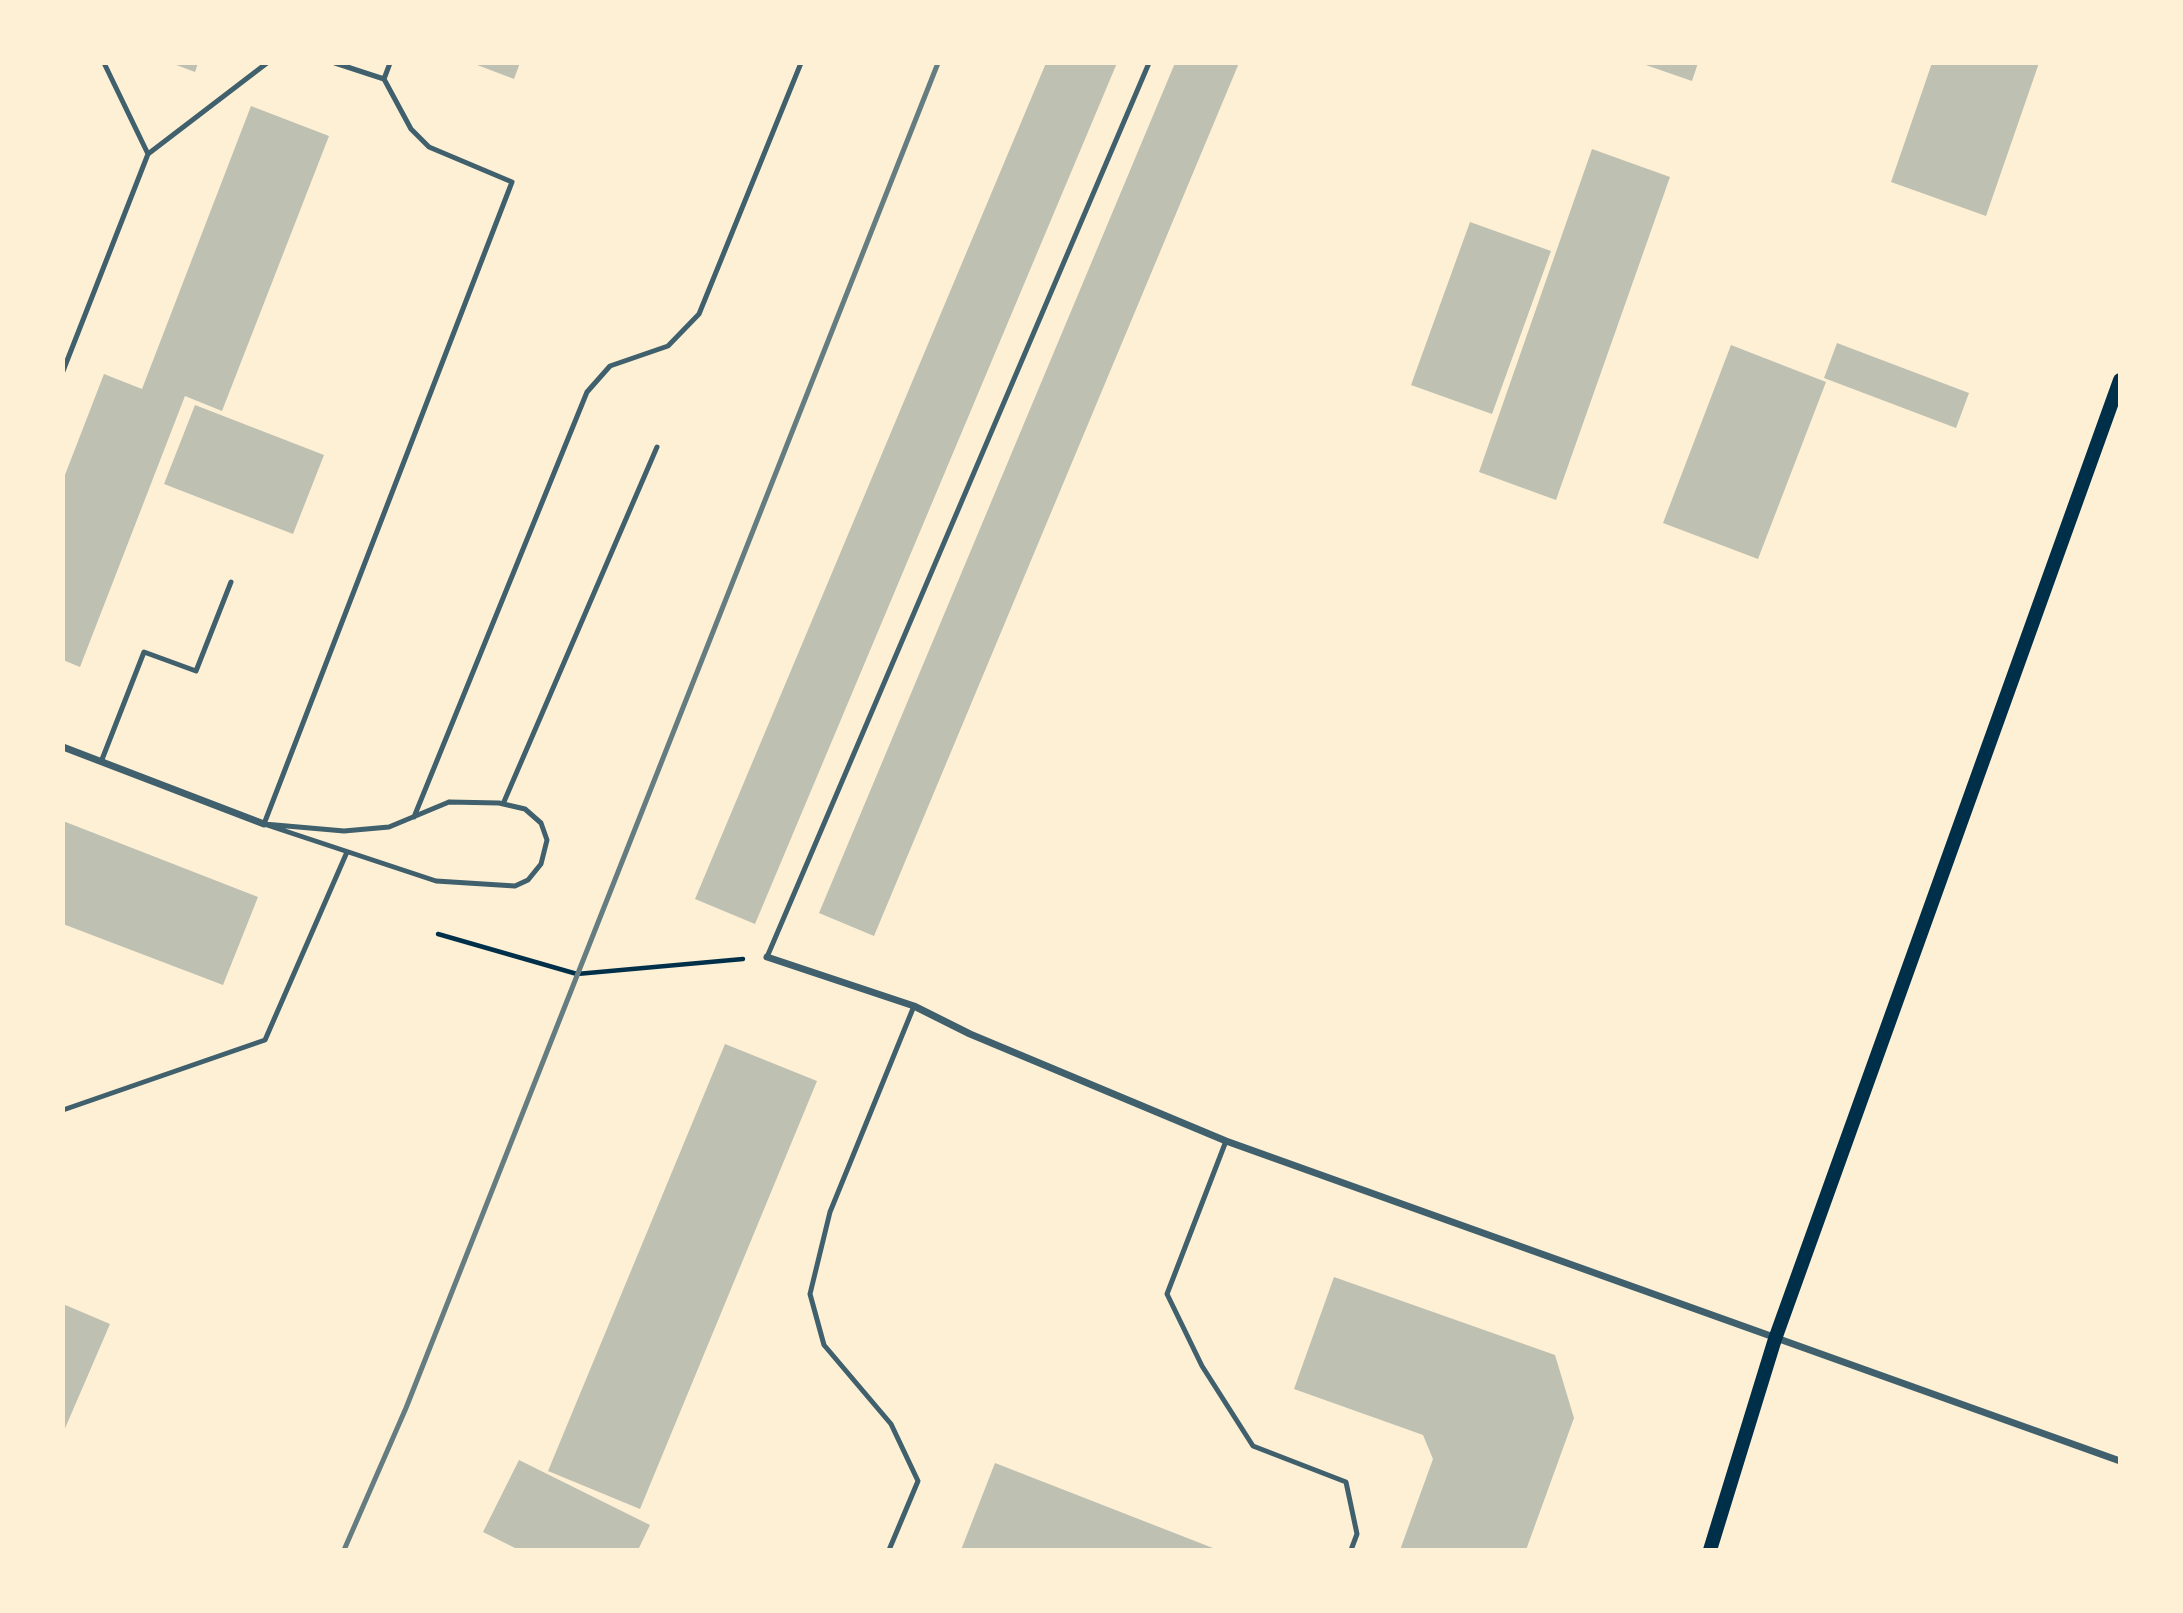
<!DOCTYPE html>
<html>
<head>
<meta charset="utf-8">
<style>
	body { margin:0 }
	#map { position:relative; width:2183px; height:1613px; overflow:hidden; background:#fdf0d5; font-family:Ubuntu,sans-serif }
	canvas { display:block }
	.frame { position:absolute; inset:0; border:65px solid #fdf0d5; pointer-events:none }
</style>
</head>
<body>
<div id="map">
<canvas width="2183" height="1613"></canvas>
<div class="frame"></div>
</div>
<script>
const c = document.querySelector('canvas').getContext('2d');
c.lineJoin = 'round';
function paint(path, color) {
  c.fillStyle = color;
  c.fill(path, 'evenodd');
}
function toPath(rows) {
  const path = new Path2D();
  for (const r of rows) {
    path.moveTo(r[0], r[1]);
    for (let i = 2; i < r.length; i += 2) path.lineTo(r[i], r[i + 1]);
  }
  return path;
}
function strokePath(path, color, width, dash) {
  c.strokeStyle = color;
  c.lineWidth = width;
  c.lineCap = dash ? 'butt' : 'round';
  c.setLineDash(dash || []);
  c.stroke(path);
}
const building = toPath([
	[171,63,198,63,195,72],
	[472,63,520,63,514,79],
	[1046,63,1117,63,755,924,695,899],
	[1175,63,1239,63,874,936,819,913],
	[1640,63,1698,63,1692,81],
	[1932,63,2039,63,1986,216,1891,182],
	[251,106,329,136,222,411,185,396,80,667,63,660,63,480,104,374,142,389],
	[1592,149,1670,177,1556,500,1479,472],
	[1470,222,1551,251,1492,414,1411,385],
	[1837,343,1969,393,1956,428,1824,378],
	[1731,345,1826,382,1758,559,1663,523],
	[195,405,324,455,293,534,164,484],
	[63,821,258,897,223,985,63,924],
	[725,1044,817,1081,640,1509,548,1471],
	[1334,1277,1555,1355,1574,1418,1526,1550,1400,1550,1433,1459,1423,1435,1294,1389],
	[63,1304,110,1324,63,1433],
	[519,1460,650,1525,638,1550,519,1550,483,1532],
	[995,1463,1218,1550,961,1550]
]);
const path = toPath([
	[438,934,577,974,743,959]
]);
const service = toPath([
	[104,63,148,154],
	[335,63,384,79,390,63],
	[63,371,148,154,267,63],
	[101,762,144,652,196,671,231,582],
	[449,802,499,803,525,809,541,823,547,840,541,864,528,880,515,886,436,881,264,824,344,831,389,827,449,802],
	[503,804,657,447],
	[414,817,587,392,610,366,668,346,699,314,801,63],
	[264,824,512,182,429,147,411,129,384,79],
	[767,957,1149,63],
	[63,1110,265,1040,347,852],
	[1226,1141,1167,1294,1202,1366,1253,1446,1346,1482,1357,1534,1351,1550],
	[889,1550,918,1481,891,1424,824,1345,810,1294,830,1212,914,1006]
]);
const minor = toPath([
	[63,747,264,824],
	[767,957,914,1006,970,1034,1226,1141,2120,1461]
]);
const secondary = toPath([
	[1710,1550,1775,1339,2120,380]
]);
const rail = toPath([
	[344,1550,406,1408,938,63]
]);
paint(building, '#bec0b2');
strokePath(path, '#003049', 4.5);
strokePath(service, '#3f606c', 5);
strokePath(minor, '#3f606c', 7);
strokePath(secondary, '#003049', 14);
strokePath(rail, '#657d81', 5);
</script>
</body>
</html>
